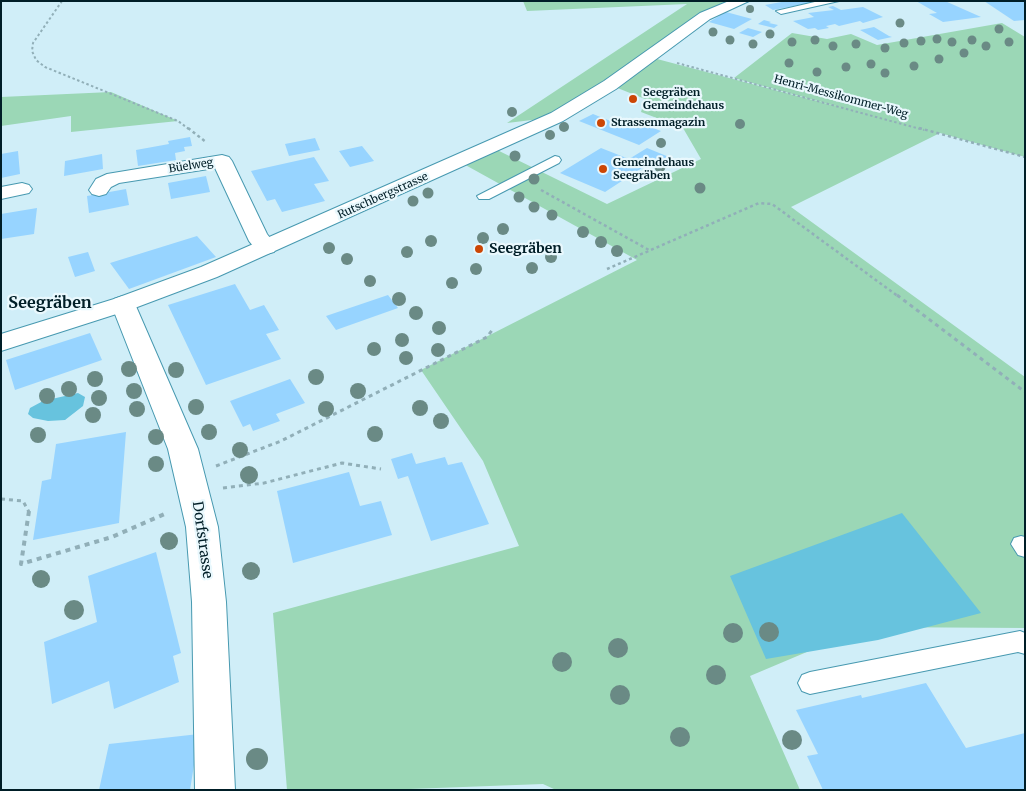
<!DOCTYPE html>
<html>
<head>
<meta charset="utf-8">
<style>
	body { margin:0 }
	#map { position:relative; width:1026px; height:791px; overflow:hidden; background:#d0eef8; font-family:Merriweather,serif }
	canvas { display:block }
	.frame { position:absolute; inset:0; border:2px solid #001e27; pointer-events:none }
</style>
</head>
<body>
<div id="map">
<canvas width="1026" height="791"></canvas>
<div class="frame"></div>
</div>
<script>
const c = document.querySelector('canvas').getContext('2d');
c.lineJoin = 'round';
function paint(path, color) {
  c.fillStyle = color;
  c.fill(path, 'evenodd');
}
function toPath(rows) {
  const path = new Path2D();
  for (const r of rows) {
    path.moveTo(r[0], r[1]);
    for (let i = 2; i < r.length; i += 2) path.lineTo(r[i], r[i + 1]);
  }
  return path;
}
function strokePath(path, color, width, dash) {
  c.strokeStyle = color;
  c.lineWidth = width;
  c.lineCap = dash ? 'butt' : 'round';
  c.setLineDash(dash || []);
  c.stroke(path);
}
function label(font, color, halo, rows, align = 'center') {
  c.font = font + ' Merriweather,serif';
  c.lineWidth = 4.5;
  c.setLineDash([]);
  c.textBaseline = 'middle';
  c.strokeStyle = halo;
  c.fillStyle = color;
  for (const [text, x, y, turn = 0] of rows) {
    c.save();
    c.translate(x, y);
    c.rotate((+turn || 0) * Math.PI / 180);
    c.textAlign = isNaN(turn) ? turn : align;
    if (halo) c.strokeText(text, 0, 0);
    c.fillText(text, 0, 0);
    c.restore();
  }
}
const green = toPath([
	[523,1,719,1,731,5,705,16,617,82,657,59,847,109,734,78,792,33,827,39,851,34,877,45,1002,23,1025,37,1025,157,940,133,791,207,1025,377,1025,628,866,627,750,676,800,790,556,790,543,784,383,790,287,790,273,613,519,546,483,461,421,370,637,260,460,162,491,147,607,204,701,159,683,128,641,112,645,99,610,85,557,117,507,123,687,4,527,11],
	[111,92,178,121,71,132,71,116,1,126,1,97]
]);
const water = toPath([
	[78,393,85,397,83,406,65,420,48,421,33,418,28,414,30,408,43,401],
	[902,513,981,613,878,640,766,659,730,576]
]);
const building = toPath([
	[787,1,814,1,814,2,773,10,765,5],
	[916,1,945,1,981,17,943,22,929,14,937,13],
	[984,1,1025,1,1025,20,1014,21],
	[833,6,841,10,863,7,883,17,863,23,860,21,839,26,835,24,826,26,829,28,818,30,815,28,808,29,793,21,814,17,808,13,834,10,828,7],
	[726,12,752,19,734,29,709,22],
	[764,20,771,22,769,23,778,25,774,28,758,24],
	[874,27,889,36,892,37,878,40,860,30],
	[748,28,762,32,753,37,739,33],
	[593,114,623,126,632,120,661,131,639,145,579,121],
	[190,137,192,146,184,147,185,151,175,153,176,160,138,166,136,150,169,144,168,141],
	[315,138,320,150,289,156,285,144],
	[362,146,374,161,350,167,339,151],
	[601,148,629,159,647,148,669,157,652,168,645,166,605,192,560,173],
	[18,151,20,174,1,178,1,154],
	[102,154,103,169,64,176,65,161],
	[314,157,329,181,314,184,325,201,282,212,275,199,267,201,251,171],
	[206,176,210,192,171,199,168,183],
	[126,189,129,205,89,213,87,196],
	[37,208,34,234,1,239,1,214],
	[197,236,216,257,129,289,110,263],
	[88,252,95,271,75,277,68,257],
	[235,284,250,310,264,305,279,330,266,334,281,359,206,385,168,305],
	[388,295,398,308,336,330,326,316],
	[90,333,102,360,15,390,6,360],
	[290,379,305,403,276,414,280,421,253,431,250,424,243,427,230,401],
	[126,432,119,523,33,540,42,481,51,479,56,444],
	[412,453,416,464,445,457,448,465,462,462,489,524,431,541,408,476,398,479,391,459],
	[349,472,360,506,381,501,392,535,293,563,277,491],
	[156,552,181,653,173,656,179,682,114,709,109,681,52,704,44,642,97,622,88,576],
	[926,683,966,748,1025,733,1025,790,823,790,807,756,818,754,796,710,861,695,862,698],
	[199,734,190,790,99,790,109,744]
]);
const pathFar3 = toPath([
	[62,1,33,43,32,51,36,60,45,67,178,121,190,130],
	[677,63,924,130]
]);
const pathFar2 = toPath([
	[188,128,206,142],
	[919,128,1025,157],
	[541,190,649,250],
	[607,269,759,203,772,204,899,297]
]);
const pathFar1 = toPath([
	[897,295,1025,392],
	[216,466,281,441,487,337,493,329],
	[223,488,264,483,342,463,381,469],
	[1,499,23,501,29,512]
]);
const path = toPath([
	[29,511,21,564,112,537,167,513]
]);
const lane = toPath([
	[819,1,839,1,781,14,776,11,819,1],
	[555,156,559,157,561,160,559,163,489,199,479,199,477,196,555,156],
	[1021,536,1025,537,1025,557,1018,555,1011,544,1014,538,1021,536],
	[1020,631,1025,633,1025,654,1018,652,810,694,802,691,798,683,802,675,810,672,1020,631]
]);
const street = toPath([
	[222,155,229,157,232,161,267,234,277,247,274,252,266,254,258,252,249,241,215,168,119,183,111,187,106,194,99,196,92,194,89,190,96,179,107,174,222,155],
	[22,183,29,185,32,189,29,193,1,199,1,187,22,183],
	[123,296,132,299,135,304,198,449,218,527,226,602,235,790,195,790,192,602,186,527,168,449,111,304,114,299,123,296]
]);
const secondary = toPath([
	[729,1,749,1,710,19,616,89,563,121,217,277,132,309,1,351,1,334,114,299,201,267,551,113,604,81,700,13,729,1]
]);
const trees = [
	[750,9,4],
	[900,23,4.5],
	[999,29,4.5],
	[713,32,4.5],
	[770,34,4.5],
	[937,39,4.5],
	[730,40,4.5],
	[815,40,4.5],
	[972,40,4.5],
	[921,41,4.5],
	[792,42,4.5],
	[952,42,4.5],
	[1009,42,4.5],
	[904,43,4.5],
	[753,44,4.5],
	[856,44,4.5],
	[833,46,4.5],
	[986,46,4.5],
	[885,48,4.5],
	[964,53,4.5],
	[939,59,4.5],
	[789,63,4.5],
	[871,64,4.5],
	[914,66,4.5],
	[846,67,4.5],
	[817,72,4.5],
	[885,73,4.5],
	[512,112,5],
	[740,124,5],
	[564,127,5],
	[550,135,5],
	[661,143,5],
	[515,156,5.5],
	[660,167,5.5],
	[534,179,5.5],
	[700,188,5.5],
	[428,193,5.5],
	[519,197,5.5],
	[413,201,5.5],
	[534,207,5.5],
	[552,215,5.5],
	[503,229,6],
	[583,232,6],
	[483,238,6],
	[431,241,6],
	[601,242,6],
	[329,248,6],
	[617,251,6],
	[407,252,6],
	[551,257,6],
	[347,259,6],
	[532,268,6],
	[476,269,6],
	[370,281,6],
	[452,283,6],
	[399,299,7],
	[416,313,7],
	[439,328,7],
	[402,340,7],
	[374,349,7],
	[438,350,7],
	[406,358,7],
	[129,369,8],
	[176,370,8],
	[316,377,8],
	[95,379,8],
	[69,389,8],
	[134,391,8],
	[358,391,8],
	[47,396,8],
	[99,398,8],
	[196,407,8],
	[420,408,8],
	[137,409,8],
	[326,409,8],
	[93,415,8],
	[441,421,8],
	[209,432,8],
	[375,434,8],
	[38,435,8],
	[156,437,8],
	[240,450,8],
	[156,464,8],
	[249,475,9],
	[169,541,9],
	[251,571,9],
	[41,579,9],
	[74,610,10],
	[769,632,10],
	[733,633,10],
	[618,648,10],
	[562,662,10],
	[716,675,10],
	[620,695,10],
	[680,737,10],
	[792,740,10],
	[257,759,11]
];
const markers = [
	[633,99,5,"#cc4605"],
	[601,123,5,"#cc4605"],
	[603,169,5,"#cc4605"],
	[479,249,5,"#cc4605"]
];
const farPoinames = [
	["Seegräben",643,93],
	["Gemeindehaus",643,106],
	["Strassenmagazin",611,123],
	["Gemeindehaus",613,163],
	["Seegräben",613,176]
];
const farStreetnames = [
	["Henri-Messikommer-Weg",841,97,15],
	["Büelweg",191,166,-9],
	["Rutschbergstrasse",383,196,-24]
];
const poiNames = [
	["Seegräben",489,249]
];
const streetNames = [
	["Dorfstrasse",202,540,82]
];
const quarterNames = [
	["Seegräben",50,303]
];
paint(green, '#9bd7b6');
paint(water, '#67c3de');
paint(building, '#97d4ff');
strokePath(lane, '#4799b0', 2);
strokePath(street, '#4799b0', 2);
strokePath(secondary, '#4799b0', 2);
strokePath(pathFar3, '#91afb8', 2, [2.5, 2.5]);
strokePath(pathFar2, '#91afb8', 2.5, [3, 3]);
strokePath(pathFar1, '#91afb8', 3, [4, 4]);
strokePath(path, '#91afb8', 4, [5, 5]);
paint(lane, '#fff');
paint(street, '#fff');
paint(secondary, '#fff');
c.fillStyle = '#6a8a85';
for (const [x, y, r] of trees) {
  c.beginPath();
  c.arc(x, y, r, 0, 2 * Math.PI);
  c.fill();
}
for (const [x, y, r, color] of markers) {
  const dot = new Path2D();
  dot.arc(x, y, r, 0, 2 * Math.PI);
  c.fillStyle = color;
  c.fill(dot);
  strokePath(dot, '#e9f8fd', 2);
}
label('bold 11px', '#001e27', '#e9f8fd', farPoinames, 'left');
label('11px', '#001e27', '#e9f8fd', farStreetnames);
label('bold 14px', '#001e27', '#e9f8fd', poiNames, 'left');
label('14px', '#001e27', '#e9f8fd', streetNames);
label('bold 16px', '#001e27', '#e9f8fd', quarterNames);
</script>
</body>
</html>
